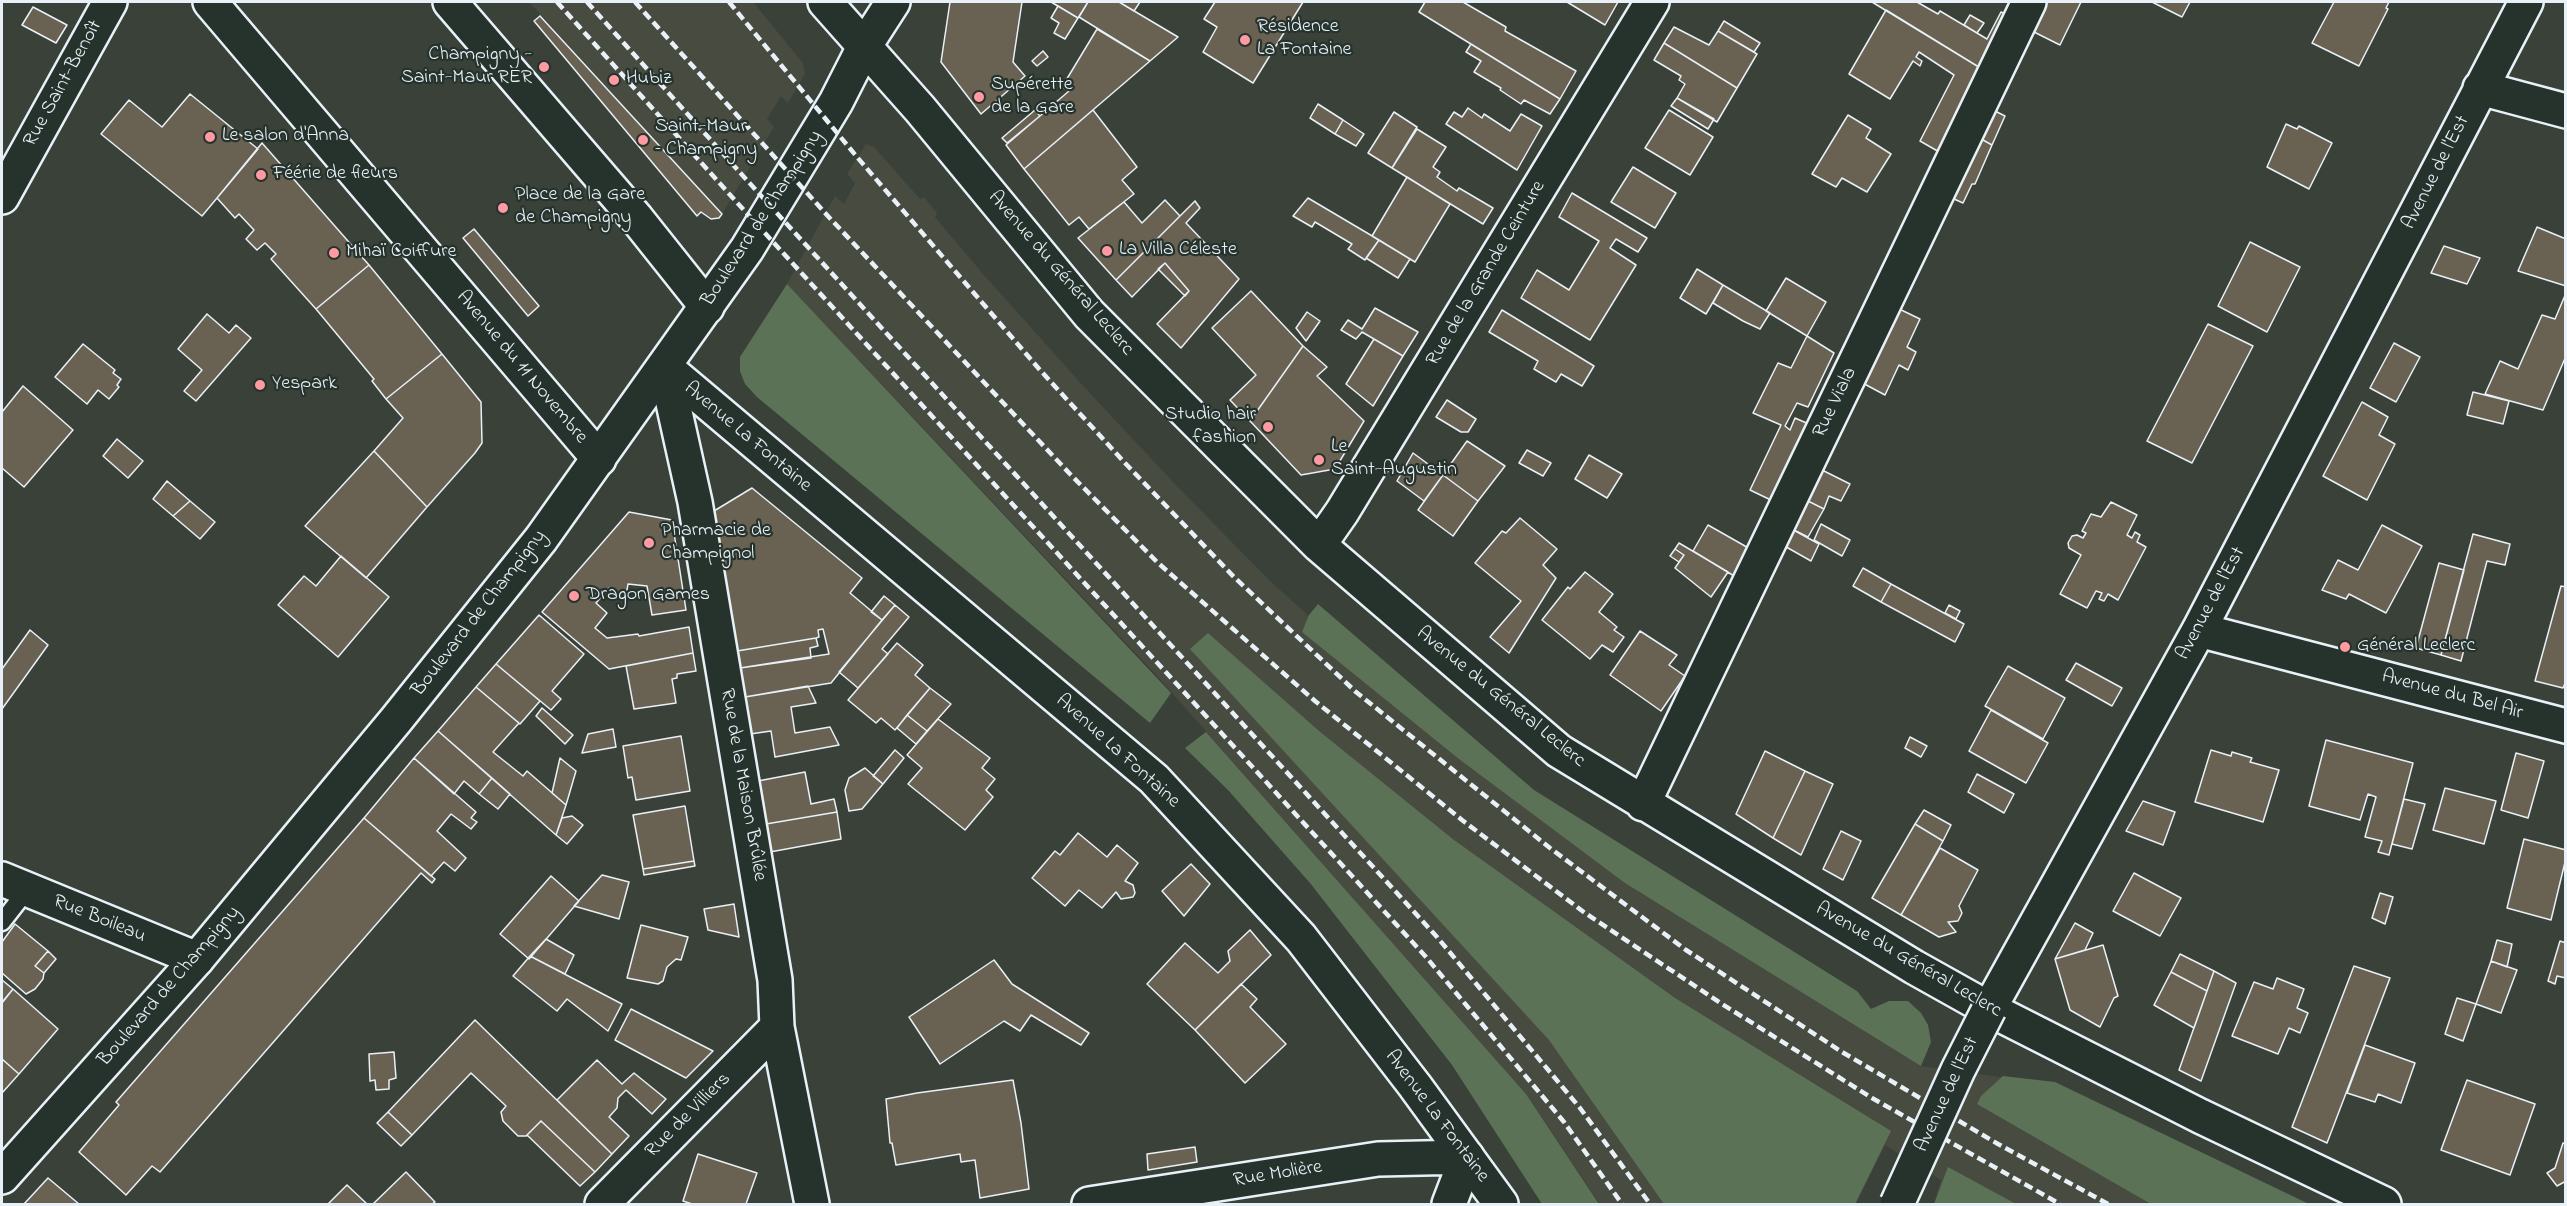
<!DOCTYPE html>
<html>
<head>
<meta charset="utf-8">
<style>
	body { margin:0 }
	#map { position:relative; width:2567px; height:1206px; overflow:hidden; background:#3a4138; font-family:"Indie Flower",sans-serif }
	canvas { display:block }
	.frame { position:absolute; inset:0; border:3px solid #e8f1f8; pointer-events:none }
</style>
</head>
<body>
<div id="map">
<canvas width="2567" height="1206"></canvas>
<div class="frame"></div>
</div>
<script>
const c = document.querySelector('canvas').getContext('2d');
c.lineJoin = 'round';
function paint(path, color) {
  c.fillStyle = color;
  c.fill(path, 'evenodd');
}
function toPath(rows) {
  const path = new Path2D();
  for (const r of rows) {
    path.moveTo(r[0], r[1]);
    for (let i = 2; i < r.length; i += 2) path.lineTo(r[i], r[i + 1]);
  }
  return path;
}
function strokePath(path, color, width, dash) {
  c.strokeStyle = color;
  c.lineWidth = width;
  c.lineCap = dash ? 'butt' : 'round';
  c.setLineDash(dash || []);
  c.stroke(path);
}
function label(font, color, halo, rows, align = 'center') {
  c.font = font + ' "Indie Flower",sans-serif';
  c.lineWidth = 4.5;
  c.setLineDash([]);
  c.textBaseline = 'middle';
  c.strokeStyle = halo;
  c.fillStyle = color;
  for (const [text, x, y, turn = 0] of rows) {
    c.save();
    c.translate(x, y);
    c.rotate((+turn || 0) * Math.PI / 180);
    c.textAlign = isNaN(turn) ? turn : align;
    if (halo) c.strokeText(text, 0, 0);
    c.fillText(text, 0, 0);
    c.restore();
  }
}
const built = toPath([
	[529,2,753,2,803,63,805,74,788,103,781,96,767,119,774,127,722,214],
	[866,144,874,147,920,199,924,197,937,213,935,217,984,275,1086,389,1176,485,1269,580,1425,721,1921,1066,2014,1079,2309,1204,1934,1204,1941,1180,1885,1145,1856,1204,1600,1204,1526,1094,1158,677,787,284,835,196,844,204,855,183,847,174]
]);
const green = toPath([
	[787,284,1171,693,1150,723,757,397,745,384,740,371,740,357],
	[1318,604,1534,790,1857,991,1871,1009,1889,1001,1908,1001,1921,1013,1928,1025,1931,1042,1921,1066,1625,883,1459,759,1302,632,1309,615],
	[1208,633,1319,731,1454,840,1675,998,1891,1131,1855,1204,1664,1204,1549,1040,1190,649],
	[1206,732,1526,1094,1599,1204,1542,1204,1452,1065,1310,883,1228,790,1185,748],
	[2003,1076,2055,1082,2309,1204,2151,1204,1977,1104,1981,1096],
	[1948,1167,2016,1204,1934,1204]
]);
const building = toPath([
	[950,2,1022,2,1013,62,1025,76,981,114,941,62,950,2],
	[1051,2,1088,2,1078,18,1051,2],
	[1088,2,1119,2,1178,37,1150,61,1079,17,1088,2],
	[1119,2,1140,2,1134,11,1119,2],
	[1215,2,1303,2,1253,83,1203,52,1217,27,1204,19,1215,2],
	[1425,2,1463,2,1506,27,1505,31,1576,71,1560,99,1419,12,1425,2],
	[1567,2,1618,2,1605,25,1567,2],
	[1872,2,1917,2,1938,14,1940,11,1987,39,2001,12,2008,15,1982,69,1872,2],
	[2038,2,2081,2,2060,45,2026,28,2038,2],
	[2152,2,2190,2,2182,17,2152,2],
	[2334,2,2389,2,2386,8,2388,9,2359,66,2312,43,2334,2],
	[1058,6,1078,18,1065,39,1054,33,1059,23,1051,18,1058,6],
	[33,7,67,25,56,43,22,25,33,7],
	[1886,10,1982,69,1941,153,1920,141,1954,75,1919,52,1916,57,1922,61,1920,66,1913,61,1890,99,1849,74,1886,10],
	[1970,15,1984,23,1977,33,1964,25,1970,15],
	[540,16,722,214,719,218,711,219,701,212,697,216,534,21,540,16],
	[1724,21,1760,43,1754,52,1718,31,1724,21],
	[1674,27,1709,45,1718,31,1757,54,1737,88,1664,43,1674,27],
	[1097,29,1150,61,1024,169,1006,145,1069,91,1062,87,1097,29],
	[1664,43,1737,88,1717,122,1677,98,1685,84,1679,80,1681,76,1654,60,1664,43],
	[1471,44,1560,99,1550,114,1524,100,1521,104,1500,90,1501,88,1474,72,1481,61,1466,52,1471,44],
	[1043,51,1048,57,1037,66,1032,61,1043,51],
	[190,94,258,149,202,216,101,134,129,100,162,127,190,94],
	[1677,98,1714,119,1708,129,1671,106,1677,98],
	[1318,104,1343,120,1335,134,1310,118,1318,104],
	[1987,107,2005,116,1992,145,1974,135,1987,107],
	[1468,108,1482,118,1484,114,1510,131,1521,114,1542,126,1517,170,1446,124,1454,112,1462,117,1468,108],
	[1035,110,1040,116,1007,143,1002,138,1035,110],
	[1093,110,1137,167,1122,180,1134,194,1089,229,1079,217,1069,225,1024,169,1093,110],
	[1669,110,1713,137,1690,175,1645,148,1669,110],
	[1394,112,1417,127,1392,168,1368,153,1394,112],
	[1848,115,1871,129,1866,138,1891,154,1867,192,1842,178,1836,187,1812,174,1848,115],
	[1343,120,1364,134,1356,146,1335,134,1343,120],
	[2286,124,2297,129,2299,126,2332,143,2309,189,2267,167,2286,124],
	[1417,129,1446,147,1433,167,1440,172,1437,177,1457,191,1459,188,1493,208,1483,224,1392,168,1417,129],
	[1974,135,1992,145,1975,184,1972,184,1963,203,1945,195,1974,135],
	[262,143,369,265,316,309,271,259,276,254,265,243,257,250,246,239,254,230,239,214,235,218,217,198,262,143],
	[1633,167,1676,193,1655,228,1611,202,1633,167],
	[1407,177,1450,204,1415,262,1372,236,1407,177],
	[1572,193,1647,238,1638,252,1616,239,1610,248,1636,265,1590,340,1521,298,1537,270,1569,290,1599,241,1559,217,1572,193],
	[1308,198,1379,240,1365,260,1348,249,1352,244,1315,222,1312,227,1293,216,1308,198],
	[1165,200,1180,216,1116,280,1078,238,1124,202,1142,223,1165,200],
	[1195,201,1200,208,1186,223,1239,279,1181,348,1157,324,1189,291,1165,263,1132,297,1116,280,1195,201],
	[2537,227,2566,239,2566,286,2518,271,2537,227],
	[474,229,539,306,528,316,463,238,474,229],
	[1379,240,1410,259,1398,278,1366,258,1379,240],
	[2250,242,2300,267,2267,332,2218,306,2250,242],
	[2444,246,2480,258,2467,284,2431,273,2444,246],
	[1165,263,1189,291,1185,296,1158,269,1165,263],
	[369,265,442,354,386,399,372,381,374,379,316,309,369,265],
	[1697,269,1723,285,1706,314,1680,298,1697,269],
	[1786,278,1826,302,1807,336,1766,311,1786,278],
	[1723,285,1770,313,1760,329,1743,321,1713,303,1723,285],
	[1251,291,1303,346,1250,421,1230,400,1256,375,1212,328,1251,291],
	[2566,293,2566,356,2543,410,2485,394,2500,361,2518,369,2542,315,2555,319,2566,293],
	[1893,306,1920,319,1907,347,1916,352,1908,370,1899,365,1885,395,1857,380,1893,306],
	[1375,308,1418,332,1403,356,1362,332,1356,339,1341,330,1348,320,1362,329,1375,308],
	[1502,310,1594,366,1582,386,1561,374,1556,382,1534,369,1538,361,1489,332,1502,310],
	[1307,312,1320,321,1306,341,1296,328,1307,312],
	[207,314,229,333,236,325,251,338,196,401,184,391,202,370,178,349,207,314],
	[2208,324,2253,346,2192,463,2147,441,2208,324],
	[1807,336,1834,353,1808,407,1797,403,1785,426,1790,430,1795,418,1811,425,1775,502,1750,490,1781,425,1753,413,1778,363,1791,368,1807,336],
	[1374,339,1403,356,1373,406,1346,384,1374,339],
	[2394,343,2420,357,2396,402,2370,388,2394,343],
	[83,344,115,370,113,373,121,379,117,385,119,387,109,399,98,390,87,404,55,377,83,344],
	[1303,346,1327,367,1317,376,1364,421,1335,469,1301,475,1250,421,1303,346],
	[442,354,481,402,482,443,475,453,427,507,374,451,403,418,386,399,442,354],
	[23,386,73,430,24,487,2,468,2,412,23,386],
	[2473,392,2509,401,2503,424,2467,415,2473,392],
	[1447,400,1476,419,1468,432,1461,432,1436,417,1447,400],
	[2362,402,2388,417,2379,435,2395,444,2367,500,2323,476,2362,402],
	[117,439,143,461,128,478,103,456,117,439],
	[1467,441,1505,466,1478,501,1443,475,1467,441],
	[1527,450,1551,463,1543,476,1519,463,1527,450],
	[374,451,427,507,366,578,305,526,374,451],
	[1413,453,1443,475,1424,501,1397,481,1413,453],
	[1589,455,1622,474,1607,498,1575,479,1589,455],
	[1816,467,1850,484,1841,501,1829,496,1824,509,1802,498,1816,467],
	[1443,475,1478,501,1453,536,1418,510,1443,475],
	[167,481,190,501,173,516,153,499,167,481],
	[752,488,862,578,850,593,882,620,831,683,745,697,740,668,829,654,823,629,818,630,819,637,816,638,737,651,714,511,752,488],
	[1802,498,1824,509,1808,537,1788,527,1802,498],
	[190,501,215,522,200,539,173,516,190,501],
	[2111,502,2137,515,2127,535,2132,538,2135,532,2140,535,2137,542,2146,547,2118,600,2108,594,2104,601,2099,599,2102,593,2096,591,2087,608,2060,594,2081,555,2069,548,2068,543,2072,536,2077,535,2083,538,2086,533,2082,531,2091,514,2101,517,2111,502],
	[629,512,672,520,686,610,652,615,647,586,628,584,627,590,620,598,609,588,596,603,607,613,595,628,607,638,638,634,639,636,689,627,693,653,609,669,542,612,629,512],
	[1520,518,1557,549,1543,565,1556,578,1509,653,1490,637,1521,601,1475,563,1502,531,1506,533,1520,518],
	[1821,524,1850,540,1842,556,1814,540,1821,524],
	[1708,525,1752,550,1739,579,1693,551,1708,525],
	[2382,525,2422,546,2386,613,2349,594,2346,599,2322,590,2338,560,2358,570,2382,525],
	[1788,527,1819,544,1811,561,1781,544,1788,527],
	[2473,534,2510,544,2505,565,2487,561,2461,661,2441,655,2473,534],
	[1679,543,1728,572,1711,597,1675,568,1684,555,1675,549,1679,543],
	[1675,549,1684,555,1679,562,1670,556,1675,549],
	[341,556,389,597,338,657,278,605,304,576,316,586,341,556],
	[2439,563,2464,570,2441,655,2416,648,2439,563],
	[1863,568,1891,584,1881,602,1853,586,1863,568],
	[1585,572,1613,594,1599,612,1617,627,1614,630,1624,637,1613,652,1602,645,1590,659,1542,620,1568,587,1570,589,1585,572],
	[1891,584,1964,624,1955,642,1881,602,1891,584],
	[2561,586,2566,587,2566,681,2563,688,2535,681,2561,586],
	[884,596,895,605,882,620,871,612,884,596],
	[895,605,909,617,882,649,888,654,858,688,839,672,895,605],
	[1949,605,1960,611,1956,619,1945,613,1949,605],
	[539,615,584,654,552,691,561,699,551,710,496,664,539,615],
	[30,630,48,645,2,709,2,669,30,630],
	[1640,631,1677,655,1669,665,1685,676,1661,711,1610,675,1640,631],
	[816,638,818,646,810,648,811,658,740,668,737,651,816,638],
	[897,643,923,665,915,675,930,688,895,730,881,718,876,723,848,700,897,643],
	[693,653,696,671,677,674,677,678,672,679,676,703,634,709,626,666,693,653],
	[2076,663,2122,688,2112,706,2066,680,2076,663],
	[496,664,540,701,520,724,476,687,496,664],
	[2008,666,2065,698,2043,739,1985,706,2008,666],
	[808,686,816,703,791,707,795,733,830,727,839,745,775,757,771,731,750,734,745,697,808,686],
	[476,687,519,723,493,752,523,776,527,771,566,805,556,835,438,731,476,687],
	[930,688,951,704,927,731,907,715,930,688],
	[542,708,573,735,565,744,536,716,542,708],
	[1991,710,2048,743,2026,783,1969,751,1991,710],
	[907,715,927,731,916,744,897,728,907,715],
	[938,719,990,758,982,768,995,779,986,790,993,797,965,830,908,784,922,768,907,755,938,719],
	[613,729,616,747,582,753,588,734,613,729],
	[438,731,492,778,479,794,464,781,454,794,414,758,438,731],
	[681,736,690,791,636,800,632,777,628,778,623,746,681,736],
	[1910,737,1927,746,1921,757,1905,748,1910,737],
	[2326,740,2413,763,2389,855,2378,852,2382,841,2365,837,2376,797,2368,794,2360,820,2309,806,2326,740],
	[895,750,904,758,883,784,873,776,895,750],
	[2211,750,2231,756,2232,752,2252,758,2250,762,2279,770,2263,822,2195,802,2211,750],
	[1765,751,1805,771,1773,838,1736,814,1765,751],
	[2516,753,2544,761,2528,818,2501,810,2516,753],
	[414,758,476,812,471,818,477,822,471,829,451,814,437,831,466,858,455,871,444,862,431,876,364,818,414,758],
	[560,758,576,771,566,805,552,793,560,758],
	[865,768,883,784,862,809,849,811,845,790,849,778,865,768],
	[1805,771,1833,784,1801,855,1773,838,1805,771],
	[805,772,811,804,834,799,837,812,766,824,758,781,805,772],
	[1977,774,2014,794,2004,813,1968,792,1977,774],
	[492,778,510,794,498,809,479,794,492,778],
	[2445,788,2496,801,2484,844,2433,830,2445,788],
	[2404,799,2425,804,2412,849,2392,844,2404,799],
	[2143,801,2175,812,2163,845,2126,831,2143,801],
	[685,806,694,861,643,869,633,815,685,806],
	[1924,810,1951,825,1943,841,1915,824,1924,810],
	[837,812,841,839,770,852,766,824,837,812],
	[572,816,583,825,567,844,556,835,562,818,572,816],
	[364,818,435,879,432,883,421,873,160,1172,152,1166,126,1195,79,1152,119,1105,116,1102,123,1094,364,818],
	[1915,824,1943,841,1901,915,1872,898,1915,824],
	[1841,831,1861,841,1843,880,1823,869,1841,831],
	[1078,833,1107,857,1117,845,1138,863,1125,881,1133,885,1135,893,1133,897,1121,899,1116,892,1102,908,1079,890,1065,906,1032,878,1055,851,1060,855,1078,833],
	[2524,839,2566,850,2566,858,2551,920,2507,908,2524,839],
	[1940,848,1978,870,1959,906,1962,913,1958,921,1948,922,1956,932,1939,937,1901,915,1940,848],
	[694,861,695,866,644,875,643,869,694,861],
	[1191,864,1210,884,1184,916,1162,891,1191,864],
	[2134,873,2181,898,2160,936,2113,911,2134,873],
	[602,875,629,882,619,919,574,906,602,875],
	[551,876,579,901,529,959,500,934,551,876],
	[2380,893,2393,897,2385,924,2372,918,2380,893],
	[734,904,739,937,708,930,704,909,734,904],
	[2075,923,2093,933,2085,950,2055,959,2075,923],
	[15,924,48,951,35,966,44,973,43,979,35,989,26,994,2,973,2,942,15,924],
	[641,925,688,937,681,960,676,959,667,967,663,981,658,984,627,978,641,925],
	[1250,930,1271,955,1195,1030,1147,984,1185,943,1218,973,1230,961,1228,951,1250,930],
	[546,939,574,955,565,974,530,956,546,939],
	[2497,940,2512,944,2507,967,2491,961,2497,940],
	[2560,941,2566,943,2566,978,2557,976,2555,984,2548,981,2560,941],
	[2103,945,2118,996,2114,998,2100,1027,2070,1010,2055,959,2103,945],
	[48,951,56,959,44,973,35,966,48,951],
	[2180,954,2214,971,2207,991,2171,972,2180,954],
	[530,956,622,1004,608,1031,567,999,557,1011,513,976,530,956],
	[994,960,1012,984,1089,1033,1081,1045,1031,1015,1020,1031,1004,1021,940,1064,909,1017,994,960],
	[2491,961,2517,970,2501,1013,2476,1004,2491,961],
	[2354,966,2390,978,2327,1143,2292,1127,2354,966],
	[2214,971,2236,983,2201,1081,2179,1070,2214,971],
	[2171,972,2207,991,2194,1028,2154,1005,2171,972],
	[2277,978,2304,989,2297,1008,2308,1013,2300,1033,2289,1028,2278,1054,2232,1036,2254,982,2273,989,2277,978],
	[2,980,13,989,3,1001,2,1000,2,980],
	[1241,984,1257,999,1250,1007,1286,1044,1245,1083,1195,1030,1241,984],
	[13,989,58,1029,19,1074,2,1059,2,1003,13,989],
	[2457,998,2476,1004,2463,1041,2445,1034,2457,998],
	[631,1009,713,1051,686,1078,615,1040,631,1009],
	[475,1020,612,1154,595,1172,541,1121,526,1136,518,1136,503,1121,501,1112,506,1106,471,1073,412,1135,388,1112,475,1020],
	[2365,1045,2415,1063,2401,1103,2378,1094,2375,1102,2347,1093,2365,1045],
	[394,1052,396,1078,389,1080,389,1089,376,1090,375,1080,370,1081,369,1054,394,1052],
	[2,1059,19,1074,2,1093,2,1059],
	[597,1060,622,1084,634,1073,666,1099,652,1114,626,1090,618,1098,617,1108,609,1117,629,1136,612,1154,557,1100,597,1060],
	[1013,1080,1021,1123,1029,1189,980,1198,975,1160,961,1162,960,1154,896,1165,892,1143,890,1143,886,1099,917,1093,1013,1080],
	[2467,1080,2535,1104,2510,1175,2441,1150,2467,1080],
	[388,1112,412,1135,401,1146,377,1123,388,1112],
	[541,1121,595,1172,580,1186,527,1135,541,1121],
	[2563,1143,2566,1144,2566,1181,2557,1186,2547,1173,2555,1168,2563,1143],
	[1195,1147,1197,1162,1148,1170,1147,1154,1195,1147],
	[698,1154,757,1173,746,1204,692,1204,683,1201,698,1154],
	[406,1172,435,1202,432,1204,373,1204,406,1172],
	[48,1178,79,1204,24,1204,48,1178],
	[347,1185,367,1204,328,1204,347,1185]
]);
const service = toPath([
	[2,922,27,890]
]);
const minor = toPath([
	[450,2,637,219,707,307],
	[825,2,920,109,1089,314,1319,545,1559,751,1914,967,1989,1009,2200,1116,2384,1204],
	[2480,88,2566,111],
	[2,197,110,2],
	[665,367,695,502,775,980,777,1027,812,1204],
	[1319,545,1342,512,1652,2],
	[2199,630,2566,726],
	[1643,804,2029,2],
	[2,879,197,959],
	[1989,1009,2199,630,2526,2],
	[602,1204,777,1027],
	[1089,1204,1378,1159,1467,1157,1449,1204]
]);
const tertiary = toPath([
	[210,2,599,459],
	[665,367,1154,779,1301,938,1415,1086,1501,1204]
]);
const secondary = toPath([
	[2,1177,197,959,396,720,541,539,747,249,836,102,864,47,893,2]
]);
const rail = toPath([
	[557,2,732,197,1426,957,1564,1122,1622,1204],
	[587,2,744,177,1437,937,1580,1108,1650,1204],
	[635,2,826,214,1070,474,1157,562,1315,701,1462,820,1585,913,1722,1004,1872,1098,2060,1204],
	[729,2,857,157,1040,370,1125,463,1234,577,1356,692,1550,848,1686,950,1842,1052,1998,1144,2108,1204]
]);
const minorBridge = toPath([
	[1897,1204,1958,1070,1989,1009]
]);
const markers = [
	[1245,40,6,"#ff9aa2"],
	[544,67,6,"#ff9aa2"],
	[614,80,6,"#ff9aa2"],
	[979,97,6,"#ff9aa2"],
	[210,137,6,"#ff9aa2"],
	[643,140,6,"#ff9aa2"],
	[261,175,6,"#ff9aa2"],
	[503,208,6,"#ff9aa2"],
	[1107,251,6,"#ff9aa2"],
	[334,253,6,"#ff9aa2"],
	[260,385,6,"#ff9aa2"],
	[1268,427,6,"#ff9aa2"],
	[1319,460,6,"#ff9aa2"],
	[649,543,6,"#ff9aa2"],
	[574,596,6,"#ff9aa2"],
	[2345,647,6,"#ff9aa2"]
];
const poiNames = [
	["Résidence",1257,28],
	["La Fontaine",1257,51],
	["Champigny -",532,56,"right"],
	["Saint-Maur RER",532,79,"right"],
	["Hubiz",626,80],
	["Supérette",991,86],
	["de la Gare",991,109],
	["Saint-Maur",655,128],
	["– Champigny",655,151],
	["Le salon d'Anna",222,137],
	["Féérie de fleurs",273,175],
	["Place de la Gare",515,196],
	["de Champigny",515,219],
	["La Villa Céleste",1119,251],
	["Mihaï Coiffure",346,253],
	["Yespark",272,385],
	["Studio hair",1256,416,"right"],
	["fashion",1256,439,"right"],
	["Le",1331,448],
	["Saint-Augustin",1331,471],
	["Pharmacie de",661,532],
	["Champignol",661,555],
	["Dragon Games",586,596],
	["Général Leclerc",2357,647]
];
const streetNames = [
	["Rue Saint-Benoît",64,84,-61],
	["Avenue de l'Est",2437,173,-63],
	["Boulevard de Champigny",763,219,-57],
	["Avenue du Général Leclerc",1060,274,49],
	["Rue de la Grande Ceinture",1487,274,-59],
	["Avenue du 11 Novembre",521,368,50],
	["Rue Viala",1836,403,-64],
	["Avenue La Fontaine",747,438,40],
	["Avenue de l'Est",2212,604,-62],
	["Boulevard de Champigny",480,614,-52],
	["Avenue du Bel Air",2452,696,15],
	["Avenue du Général Leclerc",1500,698,39],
	["Avenue La Fontaine",1117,752,42],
	["Rue de la Maison Brûlée",742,785,80],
	["Rue Boileau",99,920,22],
	["Avenue du Général Leclerc",1908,961,30],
	["Boulevard de Champigny",170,987,-49],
	["Avenue de l'Est",1948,1095,-65],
	["Rue de Villiers",689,1116,-45],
	["Avenue La Fontaine",1436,1117,53],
	["Rue Molière",1278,1175,-9]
];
paint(built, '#484b40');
paint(green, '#5c7257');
paint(building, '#696252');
strokePath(building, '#e8f1f8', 1.5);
strokePath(service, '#e8f1f8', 21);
strokePath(minor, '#e8f1f8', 38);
strokePath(tertiary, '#e8f1f8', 38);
strokePath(secondary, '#e8f1f8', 38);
strokePath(service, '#26332d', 16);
strokePath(minor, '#26332d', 33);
strokePath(tertiary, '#26332d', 33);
strokePath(secondary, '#26332d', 33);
strokePath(rail, '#e8f1f8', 4.5, [9, 4.5]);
strokePath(minorBridge, '#e8f1f8', 38, []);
strokePath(minorBridge, '#26332d', 33);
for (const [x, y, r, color] of markers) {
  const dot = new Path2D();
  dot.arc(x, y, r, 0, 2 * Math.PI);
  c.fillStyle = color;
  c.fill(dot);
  strokePath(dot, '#26332d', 2);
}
label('20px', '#e8f1f8', '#26332d', poiNames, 'left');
label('20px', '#e8f1f8', '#26332d', streetNames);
</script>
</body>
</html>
